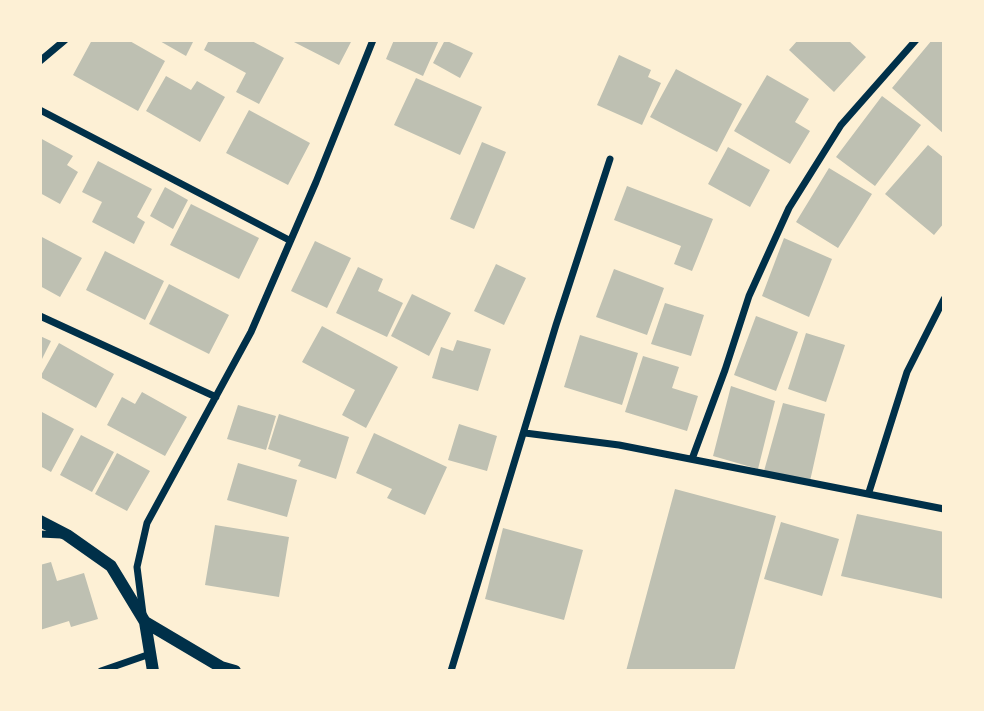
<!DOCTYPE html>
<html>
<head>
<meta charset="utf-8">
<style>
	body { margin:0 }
	#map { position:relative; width:984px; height:711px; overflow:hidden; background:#fdf0d5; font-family:Spectral,serif }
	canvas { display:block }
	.frame { position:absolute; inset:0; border:42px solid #fdf0d5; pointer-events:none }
</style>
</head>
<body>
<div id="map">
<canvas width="984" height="711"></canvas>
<div class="frame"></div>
</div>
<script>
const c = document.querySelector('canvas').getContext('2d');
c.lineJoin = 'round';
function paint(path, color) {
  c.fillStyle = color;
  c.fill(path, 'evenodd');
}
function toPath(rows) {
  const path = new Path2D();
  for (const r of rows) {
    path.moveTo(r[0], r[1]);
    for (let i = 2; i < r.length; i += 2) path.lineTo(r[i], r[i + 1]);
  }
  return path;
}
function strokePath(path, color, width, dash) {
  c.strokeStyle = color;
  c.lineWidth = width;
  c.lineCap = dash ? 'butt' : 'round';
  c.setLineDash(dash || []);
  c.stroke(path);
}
const building = toPath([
	[92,40,128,40,165,61,138,111,73,75],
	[158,40,194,40,186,56],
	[209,40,250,40,284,58,259,104,236,92,246,73,204,50],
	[290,40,352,40,339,65],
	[394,40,439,40,423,76,386,59],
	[445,40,473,53,460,78,433,63],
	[798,40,848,40,866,57,834,92,789,50],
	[932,40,941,40,944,43,944,134,892,88],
	[619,55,651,70,648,77,661,83,642,125,597,105],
	[676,69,742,104,717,152,650,117],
	[767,75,809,99,795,122,810,131,790,164,734,131],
	[166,76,191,90,197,81,225,97,200,142,146,111],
	[416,78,482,107,460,155,394,125],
	[882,96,921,125,875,186,836,157],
	[249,110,310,143,288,185,226,153],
	[40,138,73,156,67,165,78,172,60,204,40,193],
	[482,142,506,152,474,229,450,219],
	[928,145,944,158,944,223,934,235,885,194],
	[728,147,770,170,750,207,708,184],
	[98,161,152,189,137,217,145,222,134,244,92,222,102,202,82,192],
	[829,168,872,194,838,248,796,222],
	[627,186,713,219,692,271,674,264,681,246,614,220],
	[165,187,188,200,173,229,150,216],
	[191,204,259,238,239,279,170,245],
	[40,236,82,258,60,297,40,286],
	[784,238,832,259,809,317,762,296],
	[315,241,351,258,327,308,291,291],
	[105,251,164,281,145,320,86,290],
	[496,264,526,278,504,325,474,311],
	[358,267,383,279,378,291,403,303,387,337,336,313],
	[614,269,664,288,647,335,596,317],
	[169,284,229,315,209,354,149,324],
	[412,294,451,313,429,356,391,336],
	[665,303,704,315,691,356,651,344],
	[756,316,798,332,776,391,734,375],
	[322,326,398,367,366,428,342,415,355,390,302,362],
	[806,333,845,345,826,402,788,389],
	[580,335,638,353,622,405,564,387],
	[40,336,51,341,40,363],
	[457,340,491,349,478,391,432,378,441,347,453,351],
	[59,343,114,374,96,408,40,377],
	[643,356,679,367,672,388,698,396,687,431,625,412],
	[731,386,775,401,758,469,713,456],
	[142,392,187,417,165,456,107,425,122,397,135,404],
	[783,403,825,414,810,481,764,471],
	[238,405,276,416,266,450,227,439],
	[40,411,74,429,51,472,40,466],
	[279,414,349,437,336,479,298,466,301,460,268,449],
	[459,424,497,436,487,471,448,460],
	[374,433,447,467,425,515,387,498,392,489,356,473],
	[81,435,114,452,92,492,60,475],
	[117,453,150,471,127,511,95,494],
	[238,463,297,480,287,517,227,500],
	[675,489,776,516,734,671,626,671],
	[857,514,944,532,944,599,841,576],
	[781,522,839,539,822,596,764,579],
	[215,525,289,537,279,597,205,585],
	[503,528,583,550,564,620,485,599],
	[51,562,57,581,84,573,98,619,71,627,69,621,40,630,40,565]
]);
const minor = toPath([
	[40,61,65,40],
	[40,110,289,240],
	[40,316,216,397],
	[525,433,619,445,944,509],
	[692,459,725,370,749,296,789,208,841,125,916,40],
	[869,492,907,372,944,299],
	[40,534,61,535],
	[143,614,137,567,147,523,251,332,316,182,373,40],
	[101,671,150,654],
	[451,671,556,325,610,159]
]);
const tertiary = toPath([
	[40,521,67,535,111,566,145,622,153,671],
	[145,622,221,667,235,671]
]);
paint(building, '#bec0b2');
strokePath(minor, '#003049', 7);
strokePath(tertiary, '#003049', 12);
</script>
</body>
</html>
